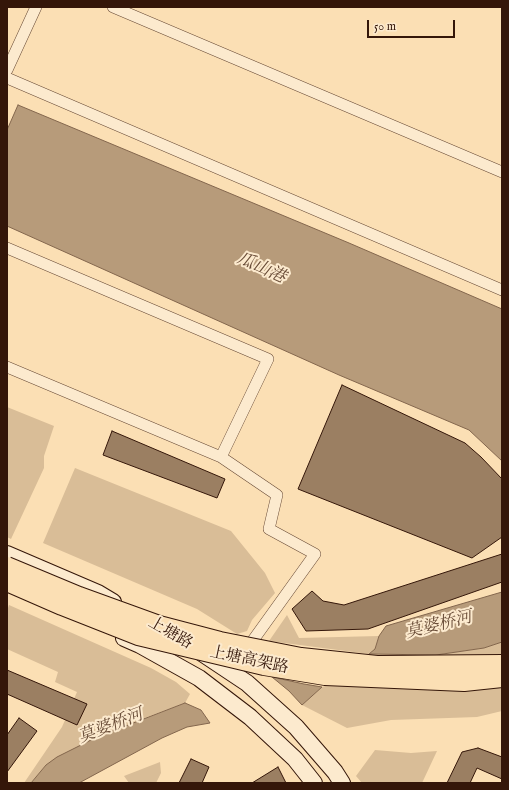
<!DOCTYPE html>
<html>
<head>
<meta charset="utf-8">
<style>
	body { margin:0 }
	#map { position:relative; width:509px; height:790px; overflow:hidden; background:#fbdfb4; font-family:"IM FELL English",serif }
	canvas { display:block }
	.frame { position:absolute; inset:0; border:8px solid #341609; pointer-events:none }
	.scale { position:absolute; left:367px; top:20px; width:88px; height:18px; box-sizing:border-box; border:2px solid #341609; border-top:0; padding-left:5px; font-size:12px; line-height:14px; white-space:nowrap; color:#341609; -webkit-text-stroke:3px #fceace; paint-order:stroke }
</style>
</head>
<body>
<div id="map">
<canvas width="509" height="790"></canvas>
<div class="frame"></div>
<div class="scale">50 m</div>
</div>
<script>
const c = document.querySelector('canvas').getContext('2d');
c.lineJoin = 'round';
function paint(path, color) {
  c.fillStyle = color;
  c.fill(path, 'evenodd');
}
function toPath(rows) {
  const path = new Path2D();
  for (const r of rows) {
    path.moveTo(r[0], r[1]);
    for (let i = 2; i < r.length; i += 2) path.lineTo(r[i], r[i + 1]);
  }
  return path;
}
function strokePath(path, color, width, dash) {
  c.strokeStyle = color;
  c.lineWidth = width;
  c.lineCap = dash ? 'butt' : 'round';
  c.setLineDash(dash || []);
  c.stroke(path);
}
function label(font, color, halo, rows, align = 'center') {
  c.font = font + ' "IM FELL English","Noto Serif SC",serif';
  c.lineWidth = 4;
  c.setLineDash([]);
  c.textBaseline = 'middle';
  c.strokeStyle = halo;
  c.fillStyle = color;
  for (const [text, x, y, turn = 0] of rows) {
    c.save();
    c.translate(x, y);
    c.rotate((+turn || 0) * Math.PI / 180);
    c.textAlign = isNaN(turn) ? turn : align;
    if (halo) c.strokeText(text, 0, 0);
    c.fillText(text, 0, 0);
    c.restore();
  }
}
const green = toPath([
	[7,407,54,426,44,456,44,468,11,539,7,537],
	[75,468,231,531,265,573,275,593,252,620,247,631,237,634,197,609,43,543],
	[9,605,151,668,176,682,190,694,185,703,131,723,46,765,31,783,24,783,62,727,77,692,55,682,58,672,7,649,7,611],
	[287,615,299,638,379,636,375,649,369,654,269,641],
	[502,642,502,711,477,717,391,720,347,728,302,705,322,687,436,655,484,648],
	[375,750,411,753,437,751,422,783,362,783,356,776],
	[160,762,161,773,156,783,129,783,124,776]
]);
const water = toPath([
	[18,105,349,243,502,309,502,461,469,430,339,375,7,226,7,130,18,105],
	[502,592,502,642,484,648,436,655,369,654,375,649,379,636,386,626,502,592],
	[272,677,304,684,322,687,302,705,289,691,272,677],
	[185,703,201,710,210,723,187,727,162,738,79,783,31,783,46,765,57,757,97,737,185,703]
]);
const building = toPath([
	[342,385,465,443,481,457,502,479,502,537,472,558,298,489,342,385],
	[112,431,225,479,217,498,103,455,112,431],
	[502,554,502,582,368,629,306,631,292,609,312,591,323,601,344,605,502,554],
	[7,670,87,704,77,725,7,694,7,670],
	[19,718,37,731,7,772,7,735,19,718],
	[478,748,502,757,502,779,477,768,470,783,447,783,462,752,478,748],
	[191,759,209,767,202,783,179,783,191,759],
	[278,767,286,783,252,783,278,767]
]);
const minor = toPath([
	[113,7,502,172],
	[7,70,36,7],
	[7,78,502,290],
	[7,248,268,359,221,457],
	[7,367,221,457,277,495,269,529,315,554,246,650]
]);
const secondary = toPath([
	[7,554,98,593,113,602],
	[124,638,140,645,199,678,250,717,295,759,314,783],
	[202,653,247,683,296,727,335,772,342,783]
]);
const trunkBridge = toPath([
	[7,566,79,596,159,625,220,641,301,657,377,665,502,664],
	[7,582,62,606,138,636,264,666,325,676,464,682,502,678]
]);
const streetNames = [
	["上塘路",170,634,30],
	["上塘高架路",249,661,12]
];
const waterNames = [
	["瓜山港",261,269,24],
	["莫婆桥河",439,626,-14],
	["莫婆桥河",111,727,-21]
];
paint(green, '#d9bd97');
paint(water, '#b79b7a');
strokePath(water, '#83664d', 1);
paint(building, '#9b7f62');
strokePath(building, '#341609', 1);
strokePath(minor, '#664834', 12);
strokePath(secondary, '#341609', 18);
strokePath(minor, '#fceace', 11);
strokePath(secondary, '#fceace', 16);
strokePath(trunkBridge, '#341609', 20, []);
strokePath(trunkBridge, '#fbdfb4', 18);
label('16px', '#341609', '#fceace', streetNames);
label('italic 17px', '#684b36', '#fceace', waterNames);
</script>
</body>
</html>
